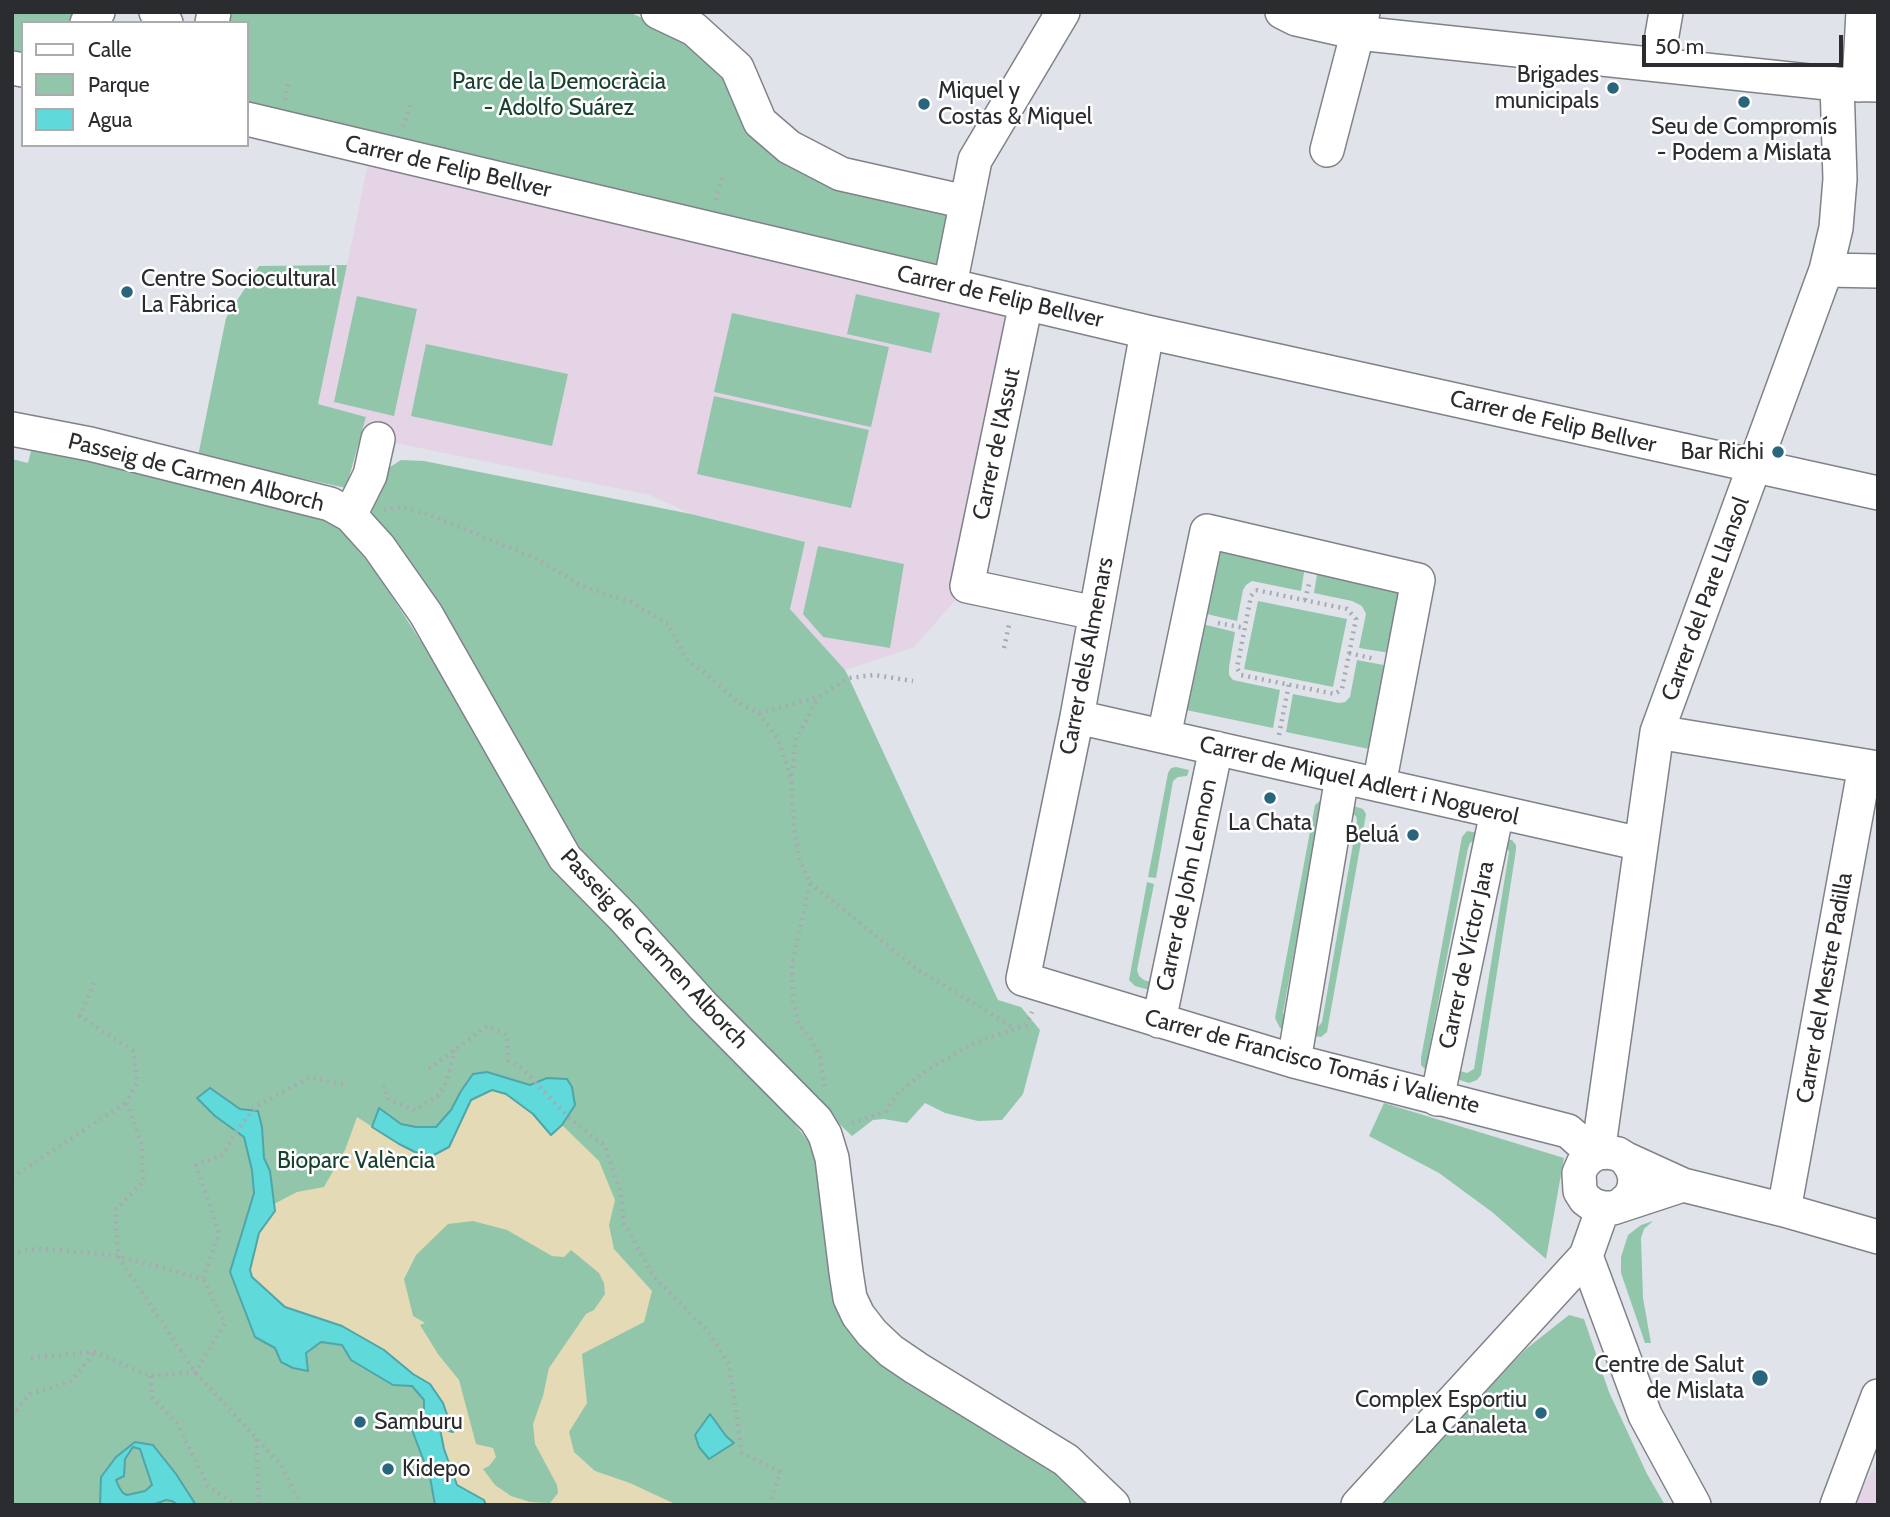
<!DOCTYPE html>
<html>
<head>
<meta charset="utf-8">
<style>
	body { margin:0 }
	#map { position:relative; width:1890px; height:1517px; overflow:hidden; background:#e1e3eb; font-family:Cabin,sans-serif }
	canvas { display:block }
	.frame { position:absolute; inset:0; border:14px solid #2b2c2f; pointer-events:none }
	.legend { position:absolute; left:21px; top:21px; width:228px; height:126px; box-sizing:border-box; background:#fff; border:2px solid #aaabac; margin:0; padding:9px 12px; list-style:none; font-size:21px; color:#2b2c2f }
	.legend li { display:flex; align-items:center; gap:14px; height:35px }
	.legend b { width:35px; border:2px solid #aaabac }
	.scale { position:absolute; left:1642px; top:35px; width:201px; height:32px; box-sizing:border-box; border:4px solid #2b2c2f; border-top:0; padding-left:9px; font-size:21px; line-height:24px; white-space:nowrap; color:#2b2c2f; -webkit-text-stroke:5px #fff; paint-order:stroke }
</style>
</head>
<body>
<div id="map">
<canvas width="1890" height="1517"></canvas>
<div class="frame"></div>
<ul class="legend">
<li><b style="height:9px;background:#fff"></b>Calle</li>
<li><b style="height:19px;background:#92c6ab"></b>Parque</li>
<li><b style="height:19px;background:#5fd9da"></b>Agua</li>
</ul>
<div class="scale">50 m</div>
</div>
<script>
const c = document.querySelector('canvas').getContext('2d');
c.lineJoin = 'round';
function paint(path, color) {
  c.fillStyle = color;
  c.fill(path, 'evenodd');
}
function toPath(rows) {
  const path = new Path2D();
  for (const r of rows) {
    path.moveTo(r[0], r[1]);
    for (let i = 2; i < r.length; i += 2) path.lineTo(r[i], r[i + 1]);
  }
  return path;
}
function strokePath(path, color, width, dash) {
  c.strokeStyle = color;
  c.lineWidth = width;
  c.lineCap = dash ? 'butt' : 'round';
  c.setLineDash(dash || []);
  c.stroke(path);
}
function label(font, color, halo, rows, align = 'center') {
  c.font = font + ' Cabin,sans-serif';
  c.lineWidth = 5;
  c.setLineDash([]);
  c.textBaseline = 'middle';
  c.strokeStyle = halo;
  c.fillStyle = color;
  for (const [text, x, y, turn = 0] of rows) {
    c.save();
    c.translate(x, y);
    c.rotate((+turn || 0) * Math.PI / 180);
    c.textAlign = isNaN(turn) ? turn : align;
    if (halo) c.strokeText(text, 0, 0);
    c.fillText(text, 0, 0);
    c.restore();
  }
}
const education = toPath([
	[368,164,1005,315,955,601,914,647,845,670,790,609,804,542,691,514,650,495,361,436,366,417,318,404],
	[1878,1461,1878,1505,1857,1505,1860,1492]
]);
const green = toPath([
	[12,12,78,12,70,23,23,23,23,61,12,59],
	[221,12,629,12,712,50,764,140,955,215,942,269,247,110,247,23,217,23],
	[347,265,318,404,366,417,346,488,198,456,226,318,259,266],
	[856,294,940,313,931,353,847,334],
	[357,296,417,309,394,416,334,402],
	[732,313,889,347,871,427,714,392],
	[426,344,568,374,552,446,411,416],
	[714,396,869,430,851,508,697,474],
	[33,443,333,519,377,573,592,908,793,1122,809,1142,817,1160,832,1283,1063,1473,1097,1505,12,1505,12,459,28,463],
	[401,460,424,461,691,514,805,542,790,609,845,670,849,678,998,1000,1021,1007,1040,1030,1023,1094,1002,1120,978,1121,945,1113,925,1103,907,1123,884,1119,873,1120,852,1136,830,1115,576,845,380,534,370,507,381,473],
	[1214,538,1306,560,1301,591,1252,581,1246,585,1243,590,1237,621,1198,612],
	[818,546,904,564,890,648,823,637,803,614],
	[1319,562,1410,584,1396,654,1359,648,1366,614,1362,606,1352,601,1314,593],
	[1258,601,1347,619,1333,687,1244,669],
	[1198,623,1235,632,1229,667,1229,675,1233,680,1280,690,1273,728,1186,710,1182,704],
	[1357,660,1394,667,1374,750,1286,732,1293,694,1339,703,1345,702,1350,697],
	[1176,767,1189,770,1187,776,1178,777,1173,781,1156,878,1148,877,1168,773,1171,768],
	[1322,799,1283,1013,1293,1031,1280,1028,1275,1018,1315,805],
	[1348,804,1363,809,1366,814,1327,1032,1321,1037,1307,1035,1319,1026,1322,1022,1357,821,1356,816,1347,811],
	[1467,831,1484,834,1482,842,1473,841,1470,843,1468,848,1428,1055,1441,1074,1426,1070,1421,1065,1421,1058,1462,837],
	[1497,838,1512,840,1516,845,1516,850,1481,1075,1477,1080,1469,1083,1454,1078,1457,1070,1467,1073,1474,1069,1509,852,1507,848,1496,845],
	[1147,882,1154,884,1137,970,1139,976,1144,980,1167,987,1171,996,1135,986,1129,980],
	[1384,1103,1564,1158,1546,1259,1492,1212,1439,1173,1369,1136],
	[1653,1221,1644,1229,1641,1238,1643,1298,1651,1343,1645,1343,1621,1273,1621,1257,1628,1235,1641,1225],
	[1569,1315,1584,1319,1609,1392,1647,1474,1665,1505,1378,1505,1443,1434,1526,1349]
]);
const sand = toPath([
	[492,1090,506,1094,533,1114,551,1134,562,1125,599,1161,615,1200,609,1225,614,1249,652,1291,644,1322,582,1354,587,1403,569,1432,574,1452,595,1471,630,1483,677,1505,486,1505,484,1500,457,1485,444,1449,440,1428,452,1432,430,1384,413,1374,384,1350,342,1326,285,1307,252,1277,250,1271,259,1233,275,1211,274,1204,297,1192,324,1187,345,1150,357,1117,399,1144,415,1152,449,1147,471,1100],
	[473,1221,507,1230,552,1256,564,1257,571,1250,599,1273,604,1283,605,1294,594,1310,586,1314,549,1368,543,1396,533,1424,535,1444,557,1485,558,1493,550,1503,530,1502,511,1496,495,1485,483,1469,489,1466,496,1457,493,1448,476,1444,459,1380,438,1354,420,1325,425,1323,413,1316,404,1279,416,1255,448,1224]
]);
const water = toPath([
	[487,1072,530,1085,547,1078,567,1079,572,1087,575,1105,562,1125,551,1135,533,1114,506,1094,492,1090,471,1100,449,1147,432,1156,415,1152,399,1144,372,1127,379,1108,401,1124,416,1127,436,1127,451,1110,461,1091,473,1074,487,1072],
	[210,1088,240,1109,258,1111,262,1127,264,1158,270,1171,275,1211,259,1233,250,1270,252,1277,285,1307,342,1326,384,1350,413,1374,430,1384,443,1403,453,1432,440,1429,444,1449,457,1485,484,1500,486,1505,435,1505,430,1477,412,1430,424,1417,424,1400,412,1386,393,1385,351,1360,342,1345,321,1342,306,1353,308,1371,293,1368,281,1362,275,1348,255,1337,230,1272,254,1193,252,1170,244,1137,215,1116,197,1098,210,1088],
	[710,1414,726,1436,734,1443,709,1459,699,1447,695,1435,710,1414],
	[135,1442,153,1445,176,1474,196,1505,178,1505,172,1501,166,1500,152,1505,100,1505,101,1477,116,1457,135,1442],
	[133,1447,140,1449,152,1485,145,1491,127,1495,123,1493,119,1487,116,1480,124,1476,125,1459,133,1447]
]);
const path = toPath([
	[285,100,289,80],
	[403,127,411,104],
	[716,200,722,176],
	[384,510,402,507,425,513,535,558,582,586,631,602,668,624,688,662,704,672,739,703,759,713,778,739,791,779,794,827,799,858,810,883,792,964,793,1001,799,1025,811,1039,820,1057,825,1089],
	[1256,590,1347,609,1356,619,1342,689,1335,694,1241,675,1237,668,1251,596,1256,590],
	[1305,600,1309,584],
	[1218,623,1245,628],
	[1004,648,1009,625],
	[1349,653,1375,659],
	[759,713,818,697,849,678,875,675,913,681],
	[1279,735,1289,684],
	[792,775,796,739,818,698],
	[810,883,918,970,1015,1028],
	[429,1069,487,1026,507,1035,508,1060,523,1069,569,1118,605,1146,621,1194,624,1223,654,1277,707,1330,729,1364,742,1453,780,1472,770,1505],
	[383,1085,389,1100,415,1110,439,1095,446,1083,455,1050],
	[852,1123,886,1111,896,1095,928,1069,974,1043,1026,1025,1032,1012],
	[12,1177,127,1102],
	[12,1255,23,1250,47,1249,118,1256,115,1210,143,1182,142,1146,127,1102,137,1083,133,1051,80,1016,94,983],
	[31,1358,95,1352,150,1376,195,1372,225,1323,203,1279],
	[150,1376,152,1397,177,1423,208,1486,236,1505],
	[12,1416,30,1394,71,1381,95,1352],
	[256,1439,259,1505],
	[301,1505,281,1465,195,1372,118,1256,203,1279,219,1233,196,1165,224,1154,235,1133,256,1106,311,1077,344,1085]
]);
const minor = toPath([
	[156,12,166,23],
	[658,12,694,29,737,68,760,122,789,147,841,174,966,202],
	[1282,12,1296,19,1358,33,1837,84,1878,85],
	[87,23,98,12],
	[212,23,214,12],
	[1657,64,1666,12],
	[12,68,23,70],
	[1859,85,1863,12],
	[247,119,1147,332,1878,493],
	[1327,150,1363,12],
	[1826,270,1878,271],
	[950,285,975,160,1063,12],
	[1026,303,967,586,1095,613],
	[1147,332,1077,717,1023,979,1294,1061,1568,1131,1594,1154],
	[12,429,90,444,330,504,350,515,379,547,426,614,565,858,624,918,704,1007,816,1120,825,1135,832,1158,846,1272,850,1298,858,1315,872,1333,891,1351,916,1368,1066,1460,1113,1505],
	[350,515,370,475,378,439],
	[1077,717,1641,844],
	[1657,732,1878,768],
	[1164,736,1207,531,1418,580,1379,785],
	[1159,1021,1216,748],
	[1294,1061,1342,777],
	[1437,1099,1497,812],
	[1598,1153,1657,732,1826,270,1836,228,1840,179,1837,84],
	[1626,1159,1683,1185,1784,1210,1878,1237],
	[1622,1204,1630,1197,1634,1188,1635,1178,1632,1168,1626,1159,1618,1154,1608,1152,1598,1153,1590,1157,1583,1164,1579,1173,1580,1191,1585,1199,1593,1205,1603,1208,1613,1208,1683,1185],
	[1784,1210,1865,766],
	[1586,1256,1645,1415,1694,1505],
	[1358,1505,1586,1256,1603,1208],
	[1837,1505,1878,1396]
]);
const markers = [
	[1613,88,7,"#29657c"],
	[1744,102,7,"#29657c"],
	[924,104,7,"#29657c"],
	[127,292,7,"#29657c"],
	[1778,452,7,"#29657c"],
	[1270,798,7,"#29657c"],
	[1413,835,7,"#29657c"],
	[1760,1378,9,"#29657c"],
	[1541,1413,7,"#29657c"],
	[360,1422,7,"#29657c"],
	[388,1469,7,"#29657c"]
];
const poiNames = [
	["Brigades",1599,75],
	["municipals",1599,101],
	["Miquel y",938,91,"left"],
	["Costas & Miquel",938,117,"left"],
	["Seu de Compromís",1744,127,"center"],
	["- Podem a Mislata",1744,153,"center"],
	["Centre Sociocultural",141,279,"left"],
	["La Fàbrica",141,305,"left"],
	["Bar Richi",1764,452],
	["La Chata",1270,823,"center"],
	["Beluá",1399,835],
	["Centre de Salut",1744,1365],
	["de Mislata",1744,1391],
	["Complex Esportiu",1527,1400],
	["La Canaleta",1527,1426],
	["Samburu",374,1422,"left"],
	["Kidepo",402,1469,"left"]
];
const parkNames = [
	["Parc de la Democràcia",559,82],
	["- Adolfo Suárez",559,108],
	["Bioparc València",356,1161]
];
const streetNames = [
	["Carrer de Felip Bellver",448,167,13],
	["Carrer de Felip Bellver",1000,297,13],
	["Carrer de Felip Bellver",1553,422,13],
	["Carrer de l'Assut",997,444,-78],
	["Passeig de Carmen Alborch",196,473,14],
	["Carrer del Pare Llansol",1706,599,-70],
	["Carrer dels Almenars",1087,656,-79],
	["Carrer de Miquel Adlert i Noguerol",1359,781,13],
	["Carrer de John Lennon",1187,885,-78],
	["Passeig de Carmen Alborch",654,949,47],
	["Carrer de Víctor Jara",1467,955,-78],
	["Carrer del Mestre Padilla",1825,988,-80],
	["Carrer de Francisco Tomás i Valiente",1312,1062,15]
];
paint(education, '#e4d4e6');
paint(green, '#92c6ab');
paint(sand, '#e4dab5');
paint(water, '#5fd9da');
strokePath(water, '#4fa5a7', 2);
strokePath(minor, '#808289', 36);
strokePath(path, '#a8aab0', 4.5, [2, 5]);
strokePath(minor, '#fff', 33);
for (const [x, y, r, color] of markers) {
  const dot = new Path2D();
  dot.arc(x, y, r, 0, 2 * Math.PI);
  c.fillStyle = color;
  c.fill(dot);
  strokePath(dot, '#fff', 2.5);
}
label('23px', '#2b2c2f', '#fff', poiNames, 'right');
label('23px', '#19412f', '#fff', parkNames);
label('23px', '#2b2c2f', '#fff', streetNames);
</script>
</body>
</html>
